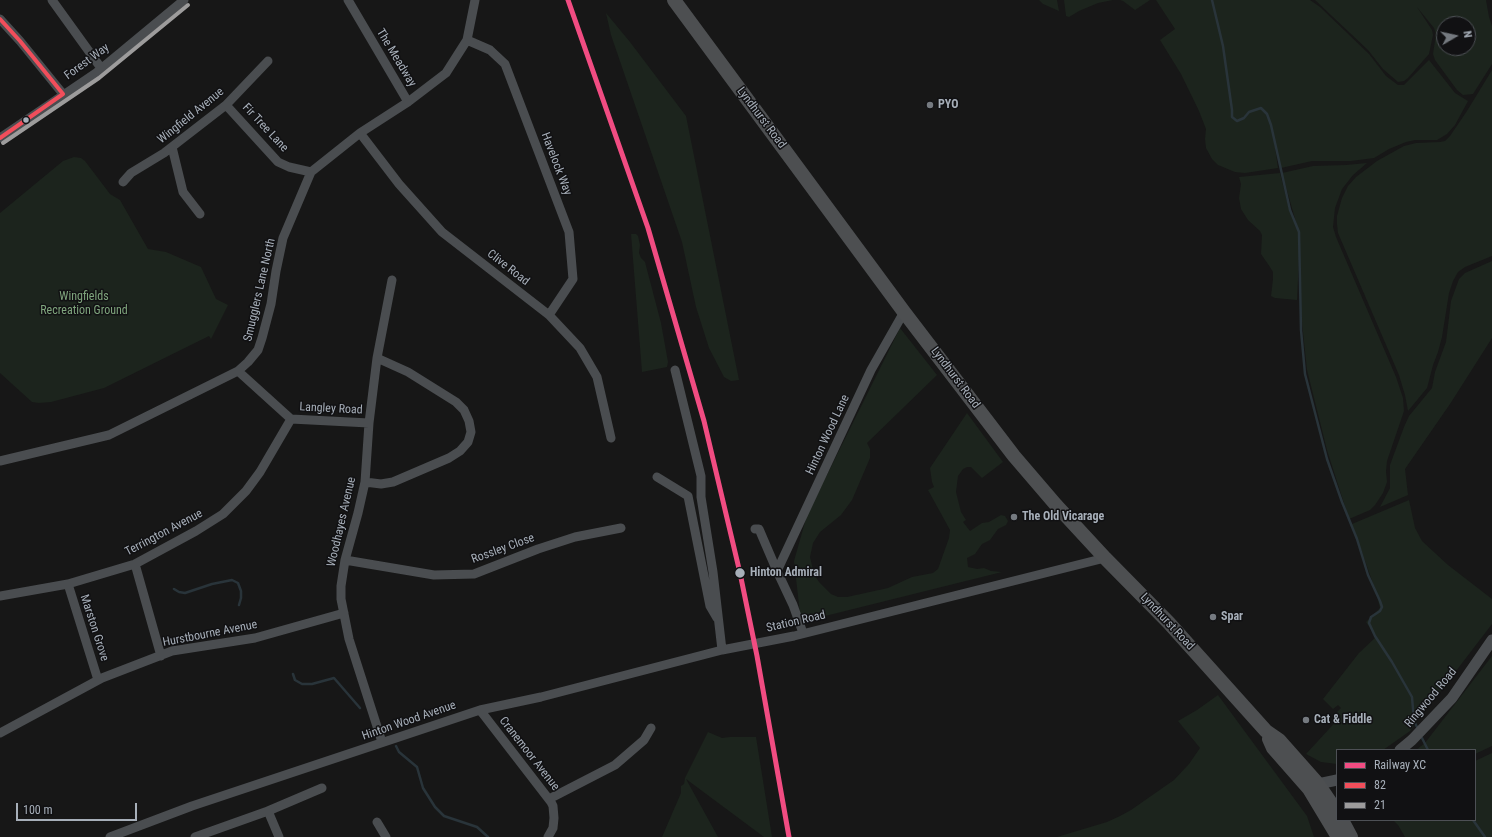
<!DOCTYPE html>
<html>
<head>
<meta charset="utf-8">
<style>
	body { margin:0 }
	#map { position:relative; width:1492px; height:837px; overflow:hidden; background:#171717; font-family:"Roboto Condensed",sans-serif }
	canvas { display:block }
	.legend { position:absolute; left:1336px; top:749px; width:140px; height:72px; box-sizing:border-box; background:#111113; border:1px solid #4d5055; margin:0; padding:5px 7px; list-style:none; font-size:12px; color:#a7afb9 }
	.legend li { display:flex; align-items:center; gap:8px; height:20px }
	.legend b { width:20px; border:1px solid #4d5055 }
	.north { position:absolute; left:1436px; top:16px; width:40px; height:40px; box-sizing:border-box; background:#111113; border:1px solid #4d5055; border-radius:50%; rotate:81deg; font-size:11px; font-weight:700; line-height:16px; text-align:center; color:#a7afb9 }
	.north::after { content:''; display:block; margin:auto; width:14px; height:18px; background:#757a80; clip-path:polygon(50% 0,100% 100%,50% 72%,0 100%) }
	.scale { position:absolute; left:16px; top:803px; width:121px; height:18px; box-sizing:border-box; border:2px solid #a7afb9; border-top:0; padding-left:5px; font-size:12px; line-height:14px; white-space:nowrap; color:#a7afb9; -webkit-text-stroke:3px #111113; paint-order:stroke }
</style>
</head>
<body>
<div id="map">
<canvas width="1492" height="837"></canvas>
<ul class="legend">
<li><b style="height:5px;background:#f14c82"></b>Railway XC</li>
<li><b style="height:5px;background:#f14e5b"></b>82</li>
<li><b style="height:5px;background:#9d9c9c"></b>21</li>
</ul>
<div class="north">N</div>
<div class="scale">100 m</div>
</div>
<script>
const c = document.querySelector('canvas').getContext('2d');
c.lineJoin = 'round';
function paint(path, color) {
  c.fillStyle = color;
  c.fill(path, 'evenodd');
}
function toPath(rows) {
  const path = new Path2D();
  for (const r of rows) {
    path.moveTo(r[0], r[1]);
    for (let i = 2; i < r.length; i += 2) path.lineTo(r[i], r[i + 1]);
  }
  return path;
}
function strokePath(path, color, width, dash) {
  c.strokeStyle = color;
  c.lineWidth = width;
  c.lineCap = dash ? 'butt' : 'round';
  c.setLineDash(dash || []);
  c.stroke(path);
}
function label(font, color, halo, rows, align = 'center') {
  c.font = font + ' "Roboto Condensed",sans-serif';
  c.lineWidth = 3;
  c.setLineDash([]);
  c.textBaseline = 'middle';
  c.strokeStyle = halo;
  c.fillStyle = color;
  for (const [text, x, y, turn = 0] of rows) {
    c.save();
    c.translate(x, y);
    c.rotate((+turn || 0) * Math.PI / 180);
    c.textAlign = isNaN(turn) ? turn : align;
    if (halo) c.strokeText(text, 0, 0);
    c.fillText(text, 0, 0);
    c.restore();
  }
}
const green = toPath([
	[1039,0,1057,0,1059,11,1043,4],
	[1064,0,1113,0,1098,3,1079,11,1069,17,1066,16],
	[1120,0,1150,0,1135,10,1123,1],
	[1156,0,1310,0,1320,7,1369,54,1386,76,1398,85,1404,85,1429,60,1455,93,1468,101,1455,125,1447,134,1437,140,1415,140,1406,142,1389,149,1374,158,1351,161,1312,161,1281,168,1273,134,1278,168,1245,173,1235,172,1218,165,1212,159,1206,148,1205,139,1206,129,1199,111,1181,74,1160,40,1175,29],
	[1315,0,1486,0,1489,17,1492,26,1492,64,1473,94,1463,95,1457,90,1435,60,1433,54,1436,34,1434,28,1417,7,1432,30,1433,35,1429,54,1408,78,1404,81,1398,82,1383,69,1368,50],
	[1444,24,1468,24,1468,48,1444,48],
	[606,13,630,42,686,116,739,380,731,381,724,377,709,348,696,307,682,242,611,35],
	[1492,70,1492,256,1465,267,1458,272,1453,281,1449,293,1442,337,1438,352,1433,365,1427,388,1408,411,1405,395,1399,375,1338,233,1337,224,1337,216,1342,198,1348,186,1356,177,1377,161,1404,146,1416,143,1440,142,1445,141,1450,136,1467,111],
	[74,157,81,158,85,161,110,194,120,200,148,249,166,252,201,267,216,299,228,305,211,339,209,336,104,388,51,402,39,403,32,402,0,373,0,213,63,161],
	[1367,163,1353,175,1342,189,1335,208,1333,227,1336,237,1396,377,1403,398,1404,411,1387,461,1386,471,1387,482,1383,493,1375,505,1370,510,1349,519,1327,450,1307,370,1301,313,1299,259,1297,300,1275,298,1271,296,1273,279,1273,272,1270,267,1261,254,1262,235,1260,231,1248,220,1241,209,1239,198,1241,184,1239,177,1280,173,1289,209,1298,229,1282,173,1313,166,1346,165],
	[631,234,636,234,638,236,640,245,639,253,641,258,645,262,661,323,668,362,667,367,642,372],
	[1492,261,1492,338,1450,404,1405,469,1408,495,1380,507,1390,488,1390,465,1404,427,1409,416,1432,388,1435,372,1446,342,1451,301,1459,279,1465,273],
	[900,328,937,375,867,443,870,449,870,458,852,500,841,515,820,532,813,543,810,557,814,574,819,582,831,594,838,597,847,597,888,588,912,577,933,573,938,569,949,538,950,530,928,490,934,487,932,482,930,468,967,413,1003,462,982,478,971,467,967,467,963,469,958,476,956,492,961,512,966,520,963,522,970,531,982,523,989,522,1001,515,1005,516,1008,521,1006,525,998,529,990,540,982,544,975,554,967,558,968,567,977,569,984,568,991,571,1002,572,801,622,794,561,807,515],
	[1409,500,1415,528,1422,541,1448,565,1492,599,1492,624,1410,731,1383,750,1337,750,1337,764,1321,762,1306,754,1341,716,1337,712,1341,708,1338,705,1333,709,1323,699,1359,653,1376,637,1366,622,1380,608,1376,592,1352,524],
	[1492,656,1492,746,1475,754,1475,750,1416,750,1425,743],
	[1218,695,1307,816,1314,837,1057,837,1107,822,1120,816,1131,810,1174,780,1189,764,1200,748,1178,721,1197,710],
	[708,732,722,738,730,737,756,737,772,837,764,837,686,779,718,837,662,837,681,793,681,786,684,784,685,778],
	[1492,753,1492,837,1405,837,1398,825,1393,820,1475,820,1475,761]
]);
const stream = toPath([
	[1212,0,1223,46,1232,110,1232,117,1237,121,1244,118,1249,112,1261,108,1267,114,1271,125,1290,210,1299,232,1301,330,1305,374,1327,459,1342,502,1357,539,1368,575,1380,601,1382,607,1380,611,1371,617,1369,623,1375,636,1392,662,1412,697,1414,721,1417,727],
	[174,589,179,592,185,593,212,584,232,580,238,583,241,591,241,598,239,605],
	[293,674,295,680,302,684,312,684,334,678,360,708],
	[1422,738,1428,750],
	[396,746,399,752,417,767,423,788,435,807,444,816,477,827,488,837],
	[1473,820,1485,837]
]);
const minor = toPath([
	[52,0,101,68],
	[348,0,408,102],
	[0,19,20,41,63,94],
	[467,40,490,50,505,64,569,232,573,279,549,315],
	[226,105,278,162,289,167,311,172],
	[360,133,399,184,442,232,549,315,580,348,597,377,611,438],
	[0,138,96,73,184,0],
	[172,147,183,192,200,214],
	[123,182,131,173,164,153,226,105,268,61],
	[675,370,701,476,701,497,713,572,722,650],
	[238,371,291,419,369,423],
	[0,461,109,435,238,371,248,362,258,350,262,338,271,304,276,271,283,238,311,172,360,133,408,102,446,73,467,40,475,0],
	[657,477,688,496,710,606,717,618],
	[365,482,381,484,393,482,449,458,460,451,468,442,471,432,469,421,464,410,456,402,408,372,377,358],
	[755,529,759,529,777,571],
	[345,560,434,575,474,574,538,549,575,537,621,528],
	[135,564,161,656],
	[68,584,98,680],
	[0,596,68,584,135,564,196,531,223,514,246,491,260,472,291,419],
	[803,633,793,605,777,571,871,370,904,312],
	[480,710,551,802,553,806,554,818,553,828,548,837],
	[0,733,102,678,172,651,255,638,344,613],
	[382,742,349,639,341,599,341,586,345,560,358,513,365,482,369,423,377,358,392,280],
	[549,799,615,765,644,740,651,728],
	[268,811,322,788],
	[377,822,386,837],
	[110,837,192,806,480,710,541,697,722,650,794,636,1105,558],
	[195,837,268,811,279,837]
]);
const tertiary = toPath([
	[1400,750,1412,740,1452,698,1492,640],
	[1313,787,1318,784,1337,780]
]);
const primary = toPath([
	[674,0,904,312,1014,456,1056,505,1105,558,1169,623,1266,731,1279,740,1318,784,1337,812],
	[1269,739,1273,748,1309,789,1338,837],
	[1342,820,1351,837]
]);
const bus1 = toPath([
	[0,19,20,41,63,94],
	[0,138,63,94]
]);
const bus2 = toPath([
	[3,143,99,78,188,5]
]);
const rail1 = toPath([
	[568,0,648,228,704,421,740,573,757,656,789,837]
]);
const markers = [
	[930,105,4,"#757a80"],
	[26,120,3.5,"#a7afb9"],
	[1014,517,4,"#757a80"],
	[740,573,5.5,"#a7afb9"],
	[1213,617,4,"#757a80"],
	[1306,720,4,"#757a80"]
];
const streetNames = [
	["The Meadway",396,58,59],
	["Forest Way",87,62,-36],
	["Wingfield Avenue",191,116,-39],
	["Lyndhurst Road",761,118,53],
	["Fir Tree Lane",265,128,47],
	["Havelock Way",556,164,69],
	["Clive Road",508,268,38],
	["Smugglers Lane North",260,290,-77],
	["Lyndhurst Road",955,378,53],
	["Langley Road",331,409,3],
	["Hinton Wood Lane",828,435,-65],
	["Woodhayes Avenue",342,522,-77],
	["Terrington Avenue",164,533,-28],
	["Rossley Close",503,549,-20],
	["Station Road",796,622,-13],
	["Lyndhurst Road",1167,622,47],
	["Marston Grove",94,628,72],
	["Hurstbourne Avenue",210,634,-11],
	["Ringwood Road",1431,698,-50],
	["Hinton Wood Avenue",409,721,-19],
	["Cranemoor Avenue",529,754,52]
];
const poiNames = [
	["PYO",938,105],
	["The Old Vicarage",1022,517],
	["Spar",1221,617],
	["Cat & Fiddle",1314,720]
];
const parkNames = [
	["Wingfields",84,297],
	["Recreation Ground",84,311]
];
const stopNames = [
	["Hinton Admiral",750,573]
];
paint(green, '#1c241d');
strokePath(stream, '#29343a', 2.5);
strokePath(minor, '#4a4d50', 9);
strokePath(tertiary, '#4a4d50', 11);
strokePath(primary, '#4d4f51', 14);
strokePath(bus1, '#f14e5b', 4);
strokePath(bus2, '#9d9c9c', 4);
strokePath(rail1, '#f14c82', 5);
for (const [x, y, r, color] of markers) {
  const dot = new Path2D();
  dot.arc(x, y, r, 0, 2 * Math.PI);
  c.fillStyle = color;
  c.fill(dot);
  strokePath(dot, '#111113', 1.5);
}
label('12px', '#a7afb9', '#111113', streetNames);
label('bold 12px', '#a7afb9', '#111113', poiNames, 'left');
label('12px', '#7fa57d', '#111113', parkNames);
label('bold 12px', '#a7afb9', '#111113', stopNames, 'left');
</script>
</body>
</html>
